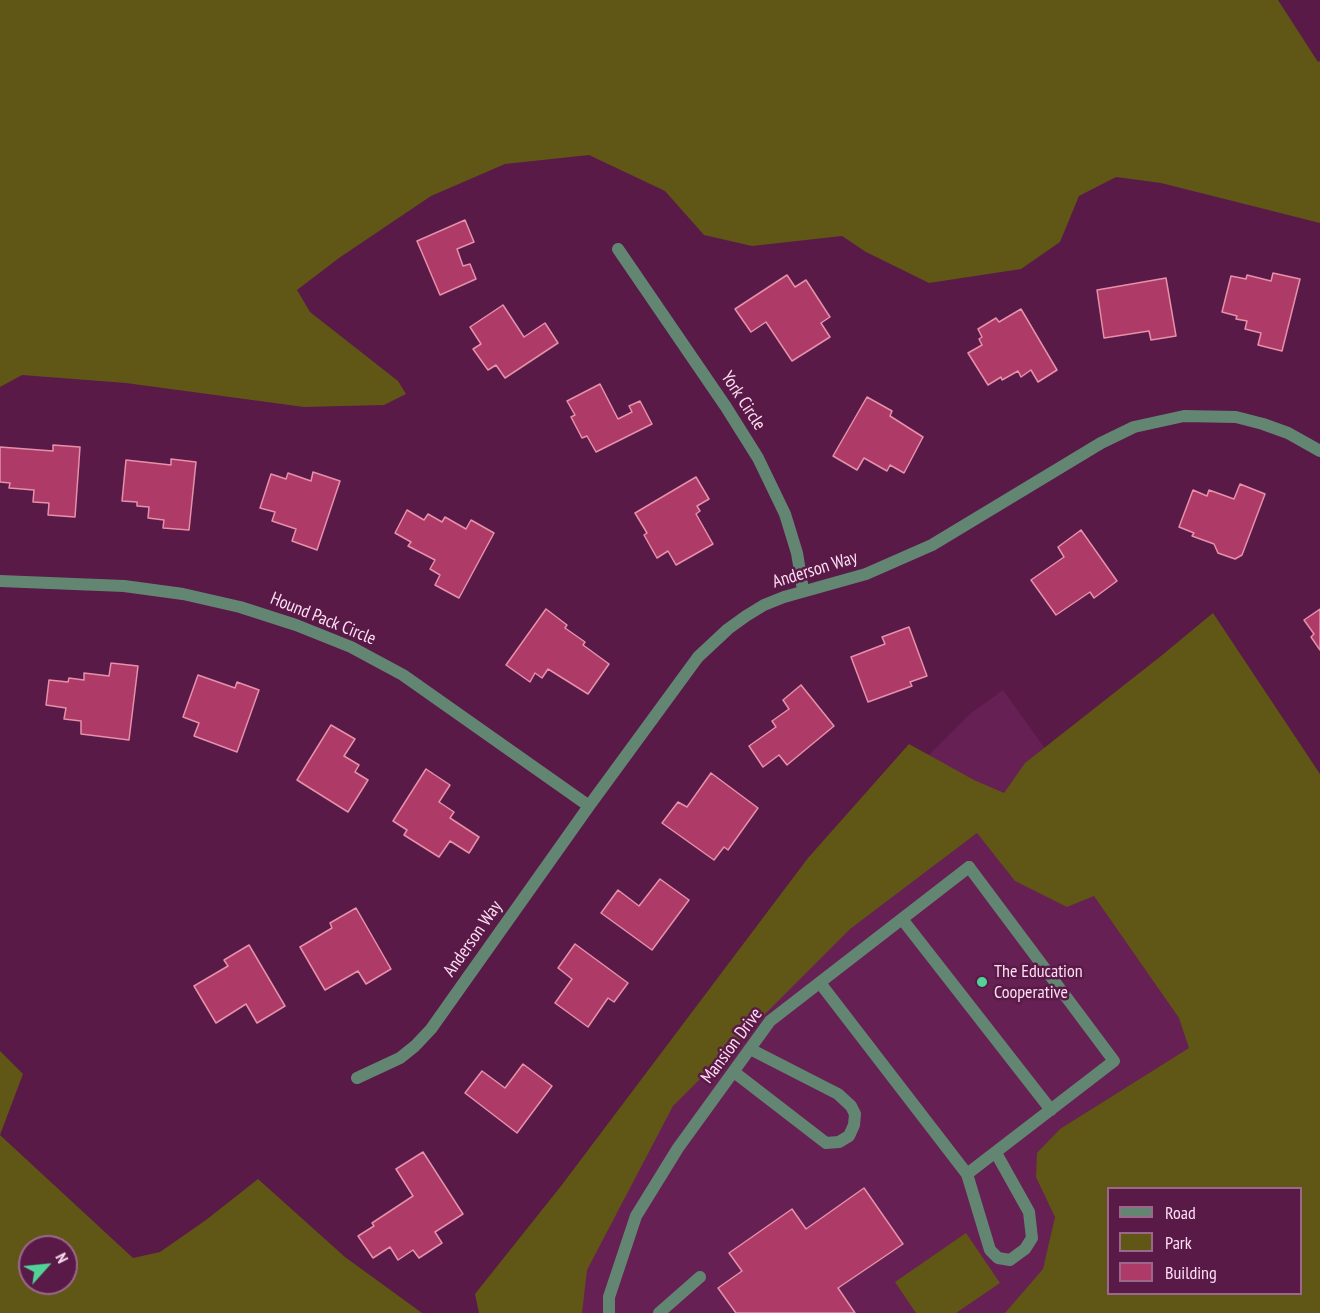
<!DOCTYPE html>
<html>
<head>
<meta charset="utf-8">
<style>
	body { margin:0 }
	#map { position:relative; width:1320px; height:1313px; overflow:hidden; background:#591a48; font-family:"PT Sans Narrow",sans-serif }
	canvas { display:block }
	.legend { position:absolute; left:1107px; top:1187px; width:195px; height:108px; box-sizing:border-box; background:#591a48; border:2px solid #9b688c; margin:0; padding:8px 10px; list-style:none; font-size:18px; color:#fedef2 }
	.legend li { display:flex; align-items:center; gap:12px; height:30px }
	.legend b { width:30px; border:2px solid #9b688c }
	.north { position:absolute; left:18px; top:1235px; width:60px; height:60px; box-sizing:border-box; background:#591a48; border:2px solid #9b688c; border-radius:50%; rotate:63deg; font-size:16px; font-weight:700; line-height:24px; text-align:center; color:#fedef2 }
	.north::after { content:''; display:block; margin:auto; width:21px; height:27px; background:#51d398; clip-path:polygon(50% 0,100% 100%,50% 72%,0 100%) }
</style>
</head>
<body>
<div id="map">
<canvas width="1320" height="1313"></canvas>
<ul class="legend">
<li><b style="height:8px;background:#638673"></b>Road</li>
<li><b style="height:16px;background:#605615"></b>Park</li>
<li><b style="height:16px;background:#ae3b67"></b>Building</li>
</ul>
<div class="north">N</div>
</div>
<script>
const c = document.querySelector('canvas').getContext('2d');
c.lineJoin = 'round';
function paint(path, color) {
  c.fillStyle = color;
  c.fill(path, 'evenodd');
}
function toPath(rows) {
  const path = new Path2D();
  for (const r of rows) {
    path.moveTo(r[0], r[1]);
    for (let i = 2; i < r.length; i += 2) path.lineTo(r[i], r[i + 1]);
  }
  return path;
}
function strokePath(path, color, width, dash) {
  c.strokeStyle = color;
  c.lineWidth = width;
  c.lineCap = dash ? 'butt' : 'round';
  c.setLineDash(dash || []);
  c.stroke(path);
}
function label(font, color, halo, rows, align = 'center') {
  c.font = font + ' "PT Sans Narrow",sans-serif';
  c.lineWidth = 5;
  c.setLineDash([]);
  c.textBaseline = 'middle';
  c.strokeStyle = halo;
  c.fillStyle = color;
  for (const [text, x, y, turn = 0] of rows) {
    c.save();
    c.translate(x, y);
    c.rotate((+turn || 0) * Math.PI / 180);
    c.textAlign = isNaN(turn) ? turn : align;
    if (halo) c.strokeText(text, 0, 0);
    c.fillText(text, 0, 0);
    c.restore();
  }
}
const built = toPath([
	[1003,690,1305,1111,1108,1188,1108,1294,1172,1313,512,1313,927,757,970,714]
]);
const green = toPath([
	[0,0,1278,0,1318,62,1320,61,1320,223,1161,183,1116,177,1079,196,1060,242,1021,269,929,283,866,252,842,236,752,246,704,235,665,191,589,155,505,164,431,196,339,258,297,290,310,312,398,381,406,394,384,405,304,407,126,383,22,375,0,387],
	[1213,613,1320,774,1320,1313,1005,1313,1043,1269,1055,1217,1036,1177,1037,1153,1060,1129,1189,1048,1179,1018,1094,896,1067,907,1015,881,977,833,850,929,673,1106,587,1270,582,1313,479,1313,475,1294,561,1186,808,858,909,744,974,780,1004,793,1025,763,1161,656],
	[1300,1188,1300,1294,1108,1294,1108,1188],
	[0,1051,23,1074,0,1135,133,1258,160,1252,206,1220,258,1179,345,1257,422,1313,0,1313],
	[30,1247,66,1247,66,1283,30,1283],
	[966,1233,1000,1283,956,1313,916,1313,895,1282]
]);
const building = toPath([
	[465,220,474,242,457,249,463,266,470,264,476,279,440,295,417,241,465,220],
	[1273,273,1300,279,1282,351,1258,345,1261,333,1245,329,1247,321,1236,319,1237,316,1222,312,1231,276,1246,279,1247,275,1271,281,1273,273],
	[787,275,795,287,806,280,830,317,821,323,830,337,792,361,766,322,751,332,735,309,787,275],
	[1166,278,1176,336,1151,340,1149,331,1104,338,1097,290,1166,278],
	[503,305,524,337,545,323,558,343,505,378,496,365,488,370,473,349,481,344,470,327,503,305],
	[1021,309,1057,370,1038,382,1031,370,1021,377,1018,371,1002,380,1001,377,988,385,968,353,982,345,979,339,982,337,978,329,996,318,999,322,1021,309],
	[600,384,618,419,632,412,629,406,640,401,652,424,596,452,587,436,582,438,571,417,575,415,567,401,600,384],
	[867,397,892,411,890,416,923,437,904,473,890,465,887,471,864,458,857,470,833,456,867,397],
	[53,445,80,447,75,517,48,515,49,503,33,502,34,490,9,488,10,483,0,482,0,447,53,451,53,445],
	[171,459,196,462,189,530,163,528,164,520,148,518,149,507,137,506,137,502,122,501,126,460,171,465,171,459],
	[313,472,340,481,317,550,292,541,296,529,272,521,275,512,260,508,271,474,286,479,288,473,311,481,313,472],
	[696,477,709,499,697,506,700,511,696,514,713,544,676,565,668,551,657,558,644,535,647,533,635,513,696,477],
	[1240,484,1265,494,1242,555,1235,559,1218,553,1214,544,1192,536,1194,533,1179,527,1193,490,1207,496,1209,490,1234,499,1240,484],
	[407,510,424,520,428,514,442,522,445,517,466,529,471,520,494,533,459,598,435,585,440,575,430,569,435,560,408,546,411,542,395,533,407,510],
	[1081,530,1117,581,1094,598,1090,592,1056,615,1031,580,1064,557,1058,547,1081,530],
	[546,609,567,625,565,628,585,642,583,645,609,664,588,694,548,669,542,678,535,673,530,682,506,665,546,609],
	[1320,609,1320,650,1311,637,1314,634,1304,620,1320,609],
	[909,627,927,676,910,682,912,686,868,702,851,657,885,644,882,637,909,627],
	[111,663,138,666,129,740,81,734,81,721,64,719,66,708,46,705,49,680,68,682,69,678,84,680,84,673,109,676,111,663],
	[198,675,235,688,237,682,259,690,237,752,194,736,199,723,183,717,198,675],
	[801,685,834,726,787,765,779,755,763,767,749,746,776,727,772,721,789,709,783,700,801,685],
	[331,725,355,739,344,756,359,765,355,772,368,780,348,812,297,780,331,725],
	[426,769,450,785,439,802,454,812,450,818,479,837,469,853,450,841,439,857,404,835,407,830,393,821,426,769],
	[711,773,758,808,728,850,724,847,714,860,662,823,678,802,687,807,711,773],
	[660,879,689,900,652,950,601,913,618,890,639,906,660,879],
	[356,908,391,969,366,984,358,971,325,990,300,947,332,928,330,923,356,908],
	[575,944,628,983,614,1002,608,998,588,1027,555,1003,572,979,558,968,575,944],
	[249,945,285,1006,257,1023,246,1004,216,1023,194,986,228,966,224,960,249,945],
	[523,1064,552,1086,517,1133,465,1093,482,1071,505,1088,523,1064],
	[423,1152,463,1214,435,1232,442,1243,419,1258,413,1250,398,1260,390,1247,373,1258,358,1236,374,1226,372,1223,413,1196,396,1169,423,1152],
	[864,1188,903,1244,838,1288,855,1313,736,1313,718,1288,742,1271,729,1253,792,1209,806,1229,864,1188]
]);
const lane = toPath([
	[902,919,1051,1110],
	[820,983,967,1174,1114,1061,969,867],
	[734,1072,826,1143,839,1142,849,1136,854,1125,855,1114,851,1106,838,1094,750,1049],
	[967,1174,990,1250,998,1258,1010,1260,1025,1249,1032,1238,1029,1212,996,1153],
	[659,1313,700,1277]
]);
const street = toPath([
	[618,249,726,407,758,458,785,514,797,553,803,590],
	[0,581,124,586,183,594,240,607,296,625,351,647,403,675,589,806],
	[357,1078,400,1058,415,1046,431,1029,589,806,698,657,728,629,746,616,764,605,784,597,866,574,932,545,1101,443,1134,427,1184,416,1236,417,1263,424,1288,433,1320,451],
	[609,1313,609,1297,636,1216,678,1148,770,1021,969,867]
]);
const markers = [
	[982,982,6,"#51d398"]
];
const streetNames = [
	["York Circle",743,401,57],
	["Anderson Way",815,570,-17],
	["Hound Pack Circle",323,619,22],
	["Anderson Way",473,939,-55],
	["Mansion Drive",732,1046,-53]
];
const poiNames = [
	["The Education",994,972],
	["Cooperative",994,993]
];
paint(built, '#672053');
paint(green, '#605615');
paint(building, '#ae3b67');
strokePath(building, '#e690aa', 1.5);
strokePath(lane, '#638673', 12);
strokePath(street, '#638673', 12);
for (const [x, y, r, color] of markers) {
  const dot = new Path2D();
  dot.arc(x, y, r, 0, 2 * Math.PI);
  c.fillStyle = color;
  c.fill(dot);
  strokePath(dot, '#591a48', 2);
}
label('18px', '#fedef2', '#591a48', streetNames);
label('18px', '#fedef2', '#591a48', poiNames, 'left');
</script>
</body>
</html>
